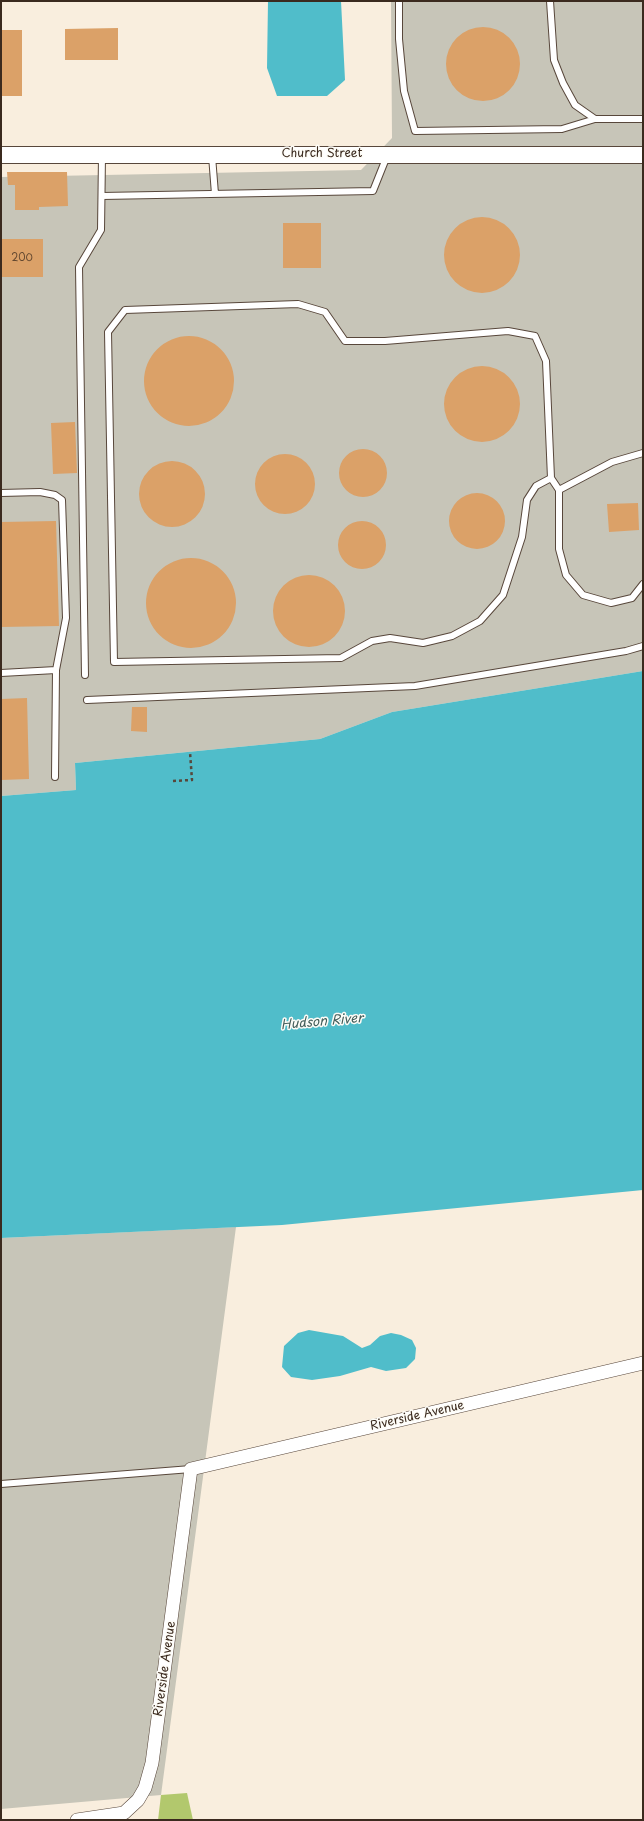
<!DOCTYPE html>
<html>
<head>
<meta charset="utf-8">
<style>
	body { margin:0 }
	#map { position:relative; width:644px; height:1821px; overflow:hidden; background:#f9eede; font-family:"Playpen Sans",sans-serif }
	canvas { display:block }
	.frame { position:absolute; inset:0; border:2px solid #3b2a1e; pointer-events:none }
</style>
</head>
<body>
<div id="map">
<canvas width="644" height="1821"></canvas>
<div class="frame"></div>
</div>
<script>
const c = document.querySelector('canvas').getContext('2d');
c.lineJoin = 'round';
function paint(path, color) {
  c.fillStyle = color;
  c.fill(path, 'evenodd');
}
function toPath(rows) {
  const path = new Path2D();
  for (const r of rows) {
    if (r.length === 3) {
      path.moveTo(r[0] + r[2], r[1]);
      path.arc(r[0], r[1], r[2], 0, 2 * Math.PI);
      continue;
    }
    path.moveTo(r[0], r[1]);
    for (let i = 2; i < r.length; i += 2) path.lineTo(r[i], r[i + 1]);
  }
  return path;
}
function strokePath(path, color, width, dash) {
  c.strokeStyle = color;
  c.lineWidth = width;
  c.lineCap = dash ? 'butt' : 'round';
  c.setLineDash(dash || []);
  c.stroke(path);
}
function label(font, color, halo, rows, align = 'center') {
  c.font = font + ' "Playpen Sans",sans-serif';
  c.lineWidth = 3;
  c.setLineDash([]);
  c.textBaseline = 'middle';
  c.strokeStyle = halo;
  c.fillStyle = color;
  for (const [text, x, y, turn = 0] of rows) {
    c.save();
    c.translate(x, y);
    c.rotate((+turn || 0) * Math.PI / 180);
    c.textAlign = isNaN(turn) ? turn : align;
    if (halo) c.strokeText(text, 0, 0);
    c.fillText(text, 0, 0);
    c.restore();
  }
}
const industrial = toPath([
	[391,1,643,1,643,671,392,712,320,739,75,763,76,790,1,796,1,177,361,170,392,138],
	[236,1227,161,1795,1,1809,1,1238]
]);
const green = toPath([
	[187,1793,193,1820,158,1820,161,1795]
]);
const water = toPath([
	[268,1,341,1,345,80,327,96,277,96,267,68],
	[643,671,643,1190,282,1225,1,1238,1,796,76,790,75,763,320,739,392,712],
	[309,1330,343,1336,362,1348,370,1345,380,1336,391,1333,401,1335,412,1340,416,1348,415,1359,406,1368,386,1371,371,1367,340,1376,312,1380,291,1377,282,1367,284,1346,298,1333]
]);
const building = toPath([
	[483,64,37],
	[118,28,118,60,65,60,65,29],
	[1,30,22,30,22,96,1,96],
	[7,172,67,172,68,206,39,207,39,210,15,210,15,185,8,185],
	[482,255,38],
	[283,223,321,223,321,268,283,268],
	[1,239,43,239,43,277,1,277],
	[189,381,45],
	[482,404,38],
	[75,422,77,473,53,474,51,423],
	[363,473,24],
	[285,484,30],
	[172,494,33],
	[477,521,28],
	[638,503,639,530,609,532,607,504],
	[362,545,24],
	[56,521,59,626,1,627,1,522],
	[191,603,45],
	[309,611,36],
	[27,698,29,779,1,780,1,699],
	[132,707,147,707,147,732,131,731]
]);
const path = toPath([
	[173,781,192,780,190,752]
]);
const service = toPath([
	[399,1,399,39,404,91,415,131,562,129,595,119],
	[550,1,554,60,563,83,575,105,595,119,643,119],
	[212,156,215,194],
	[102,196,373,191,387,156],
	[551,478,536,486,527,500,522,537,503,595,480,621,452,636,423,643,390,638,372,641,341,658,114,662,108,332,125,310,298,304,325,312,345,341,385,341,508,331,535,336,546,361,551,478,559,490,612,462,643,453],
	[559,490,559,549,566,575,583,595,611,603,632,598,643,584],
	[1,493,40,492,55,495,62,500,66,618,56,670,55,777],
	[1,673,56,670],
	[85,675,79,267,101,230,102,156],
	[87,700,415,686,626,651,643,646],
	[1,1484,191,1469]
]);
const minor = toPath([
	[77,1820,124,1813,138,1800,145,1788,152,1763,191,1469,643,1363]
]);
const tertiary = toPath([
	[1,155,643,155]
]);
const numberNames = [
	["200",22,258]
];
const streetNames = [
	["Church Street",322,154],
	["Riverside Avenue",417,1416,-13],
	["Riverside Avenue",165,1669,-82]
];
const waterNames = [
	["Hudson River",322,1022,-5]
];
paint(industrial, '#c7c5b8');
paint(green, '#b2c86d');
paint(water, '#50bdca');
paint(building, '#dba168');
strokePath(service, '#58473b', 8);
strokePath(minor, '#58473b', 14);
strokePath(tertiary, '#58473b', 18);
strokePath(path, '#58473b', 2.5, [3, 3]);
strokePath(service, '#fff', 6);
strokePath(minor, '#fff', 13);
strokePath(tertiary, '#fff', 16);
label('10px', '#634830', null, numberNames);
label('12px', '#3b2a1e', '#fdfcf7', streetNames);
label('italic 13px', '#425d5a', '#fdfcf7', waterNames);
</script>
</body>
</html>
